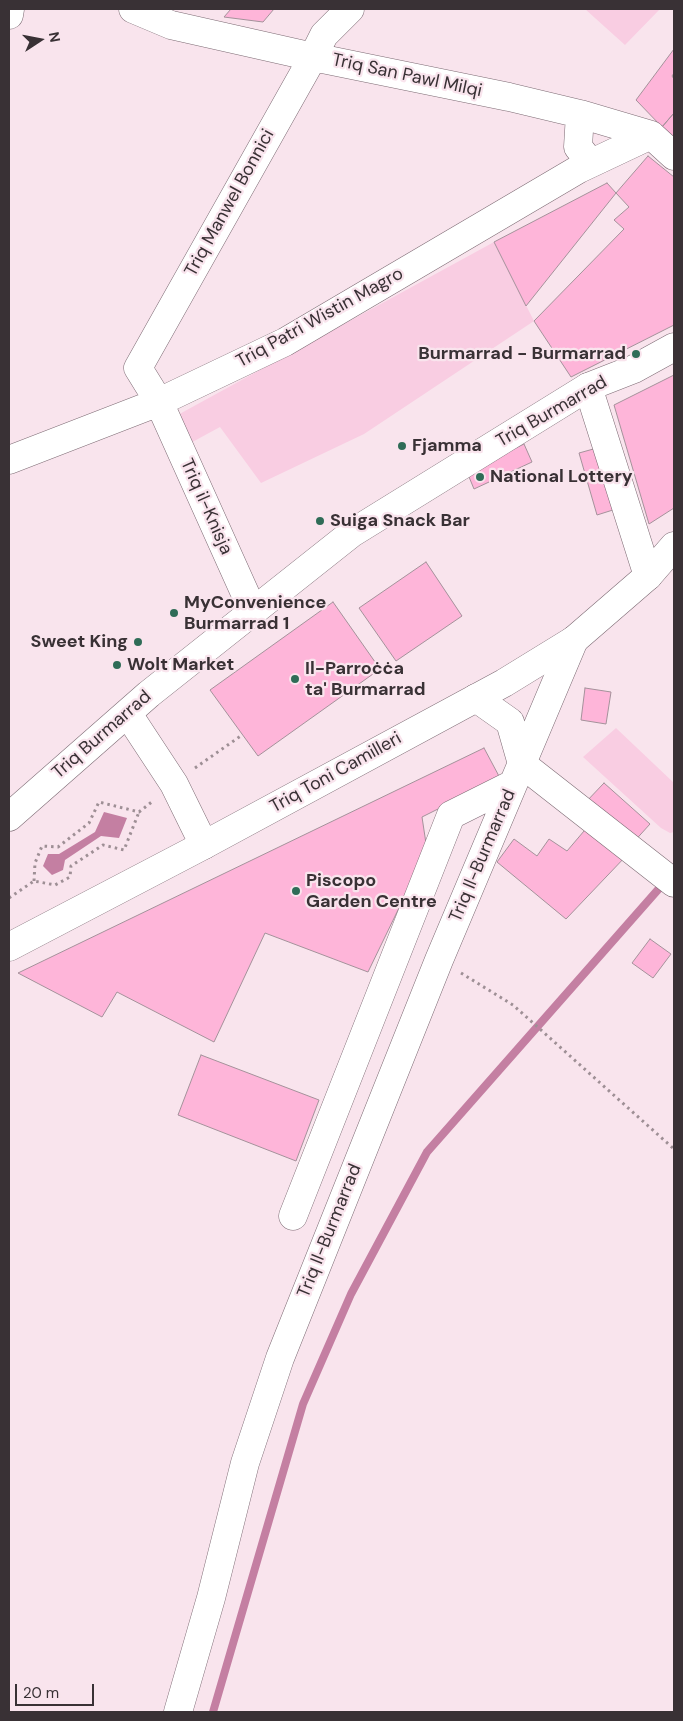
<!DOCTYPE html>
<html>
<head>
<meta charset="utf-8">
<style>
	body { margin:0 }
	#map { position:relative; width:683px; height:1721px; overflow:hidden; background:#f9e4ed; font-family:"DM Sans",sans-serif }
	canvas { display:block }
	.frame { position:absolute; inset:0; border:10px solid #393135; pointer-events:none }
	.north { position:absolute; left:15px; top:15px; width:50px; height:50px; -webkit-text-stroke:4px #f9e4ed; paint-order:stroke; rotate:79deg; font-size:14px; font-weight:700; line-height:20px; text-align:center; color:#393135 }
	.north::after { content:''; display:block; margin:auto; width:18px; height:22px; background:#393135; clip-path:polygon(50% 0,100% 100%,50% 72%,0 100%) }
	.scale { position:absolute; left:15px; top:1684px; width:79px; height:22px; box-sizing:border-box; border:2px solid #393135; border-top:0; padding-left:6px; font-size:15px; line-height:18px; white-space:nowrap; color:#393135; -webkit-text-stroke:4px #f9e4ed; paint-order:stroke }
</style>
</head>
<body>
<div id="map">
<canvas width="683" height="1721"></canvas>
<div class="frame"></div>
<div class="north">N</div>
<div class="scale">20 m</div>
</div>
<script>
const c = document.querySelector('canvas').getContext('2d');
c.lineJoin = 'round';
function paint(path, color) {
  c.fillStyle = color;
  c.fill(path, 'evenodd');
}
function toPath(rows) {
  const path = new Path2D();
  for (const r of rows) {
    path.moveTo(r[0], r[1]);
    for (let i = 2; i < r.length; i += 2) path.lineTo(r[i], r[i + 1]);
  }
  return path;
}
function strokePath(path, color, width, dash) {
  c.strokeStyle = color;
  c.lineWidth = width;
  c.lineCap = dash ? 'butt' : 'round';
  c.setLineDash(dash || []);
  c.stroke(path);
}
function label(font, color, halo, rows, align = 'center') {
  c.font = font + ' "DM Sans",sans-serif';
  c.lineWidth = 4.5;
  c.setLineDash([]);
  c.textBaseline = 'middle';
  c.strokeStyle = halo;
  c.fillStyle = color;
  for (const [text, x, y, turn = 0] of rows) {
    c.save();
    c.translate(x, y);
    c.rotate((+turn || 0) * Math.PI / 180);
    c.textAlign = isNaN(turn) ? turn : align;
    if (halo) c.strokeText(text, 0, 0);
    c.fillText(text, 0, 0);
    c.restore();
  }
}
const green = toPath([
	[585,9,660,9,625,45],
	[494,242,534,321,364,434,261,483,220,427,185,446,174,417],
	[616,728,674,783,674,832,670,833,661,828,583,757]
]);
const water = toPath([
	[104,812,127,818,119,838,101,836,65,860,63,870,52,875,43,866,48,854,59,854,95,832]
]);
const stream = toPath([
	[213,1712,303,1404,351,1294,427,1152,663,884]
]);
const building = toPath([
	[231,9,274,9,263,22,224,17,231,9],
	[674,49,674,73,672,76,674,79,674,113,662,127,636,100,674,49],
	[674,113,674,139,662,127,674,113],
	[648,156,674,177,674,325,571,377,534,321,624,229,614,220,629,207,616,193,648,156],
	[607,183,616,193,526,306,494,242,607,183],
	[674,375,674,508,649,524,614,405,674,375],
	[524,444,532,462,474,489,467,472,524,444],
	[597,448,616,509,597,515,579,453,597,448],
	[426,562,462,616,396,661,359,608,426,562],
	[333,602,380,669,258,756,210,690,333,602],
	[585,688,611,692,606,724,581,720,585,688],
	[484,748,500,778,422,817,427,850,368,972,265,933,214,1042,117,992,102,1017,18,973,484,748],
	[604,783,650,824,631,845,585,803,604,783],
	[590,824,627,855,566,919,497,862,514,839,537,856,549,839,567,851,590,824],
	[650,939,671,954,653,978,632,963,650,939],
	[201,1055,319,1100,296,1161,178,1115,201,1055]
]);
const path = toPath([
	[195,768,242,735],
	[34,881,35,863,42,846,58,847,89,823,99,802,139,812,153,801],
	[9,898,34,881,55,885,70,877,71,866,103,845,124,850,139,812],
	[461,973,513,1005,674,1149]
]);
const minor = toPath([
	[133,9,171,25,313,57,509,97,580,114,651,135,674,156],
	[9,15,10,9],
	[580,114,578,147,591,163],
	[588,387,648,576],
	[9,460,159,402,285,342,579,169,651,135],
	[253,611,159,402,138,368,313,57,324,35,350,9],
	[476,698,510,722,522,764],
	[128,714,174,784,204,845],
	[522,764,674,883],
	[293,1216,451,815,513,784],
	[178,1712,211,1598,245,1463,280,1358,439,960,574,640]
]);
const major = toPath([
	[9,817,149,694,352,533,588,387,634,369,674,347],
	[9,947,204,845,504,683,574,640,648,576,674,546]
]);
const markers = [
	[636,354,5,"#2f6c57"],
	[402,446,5,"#2f6c57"],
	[480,477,5,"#2f6c57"],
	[320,521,5,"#2f6c57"],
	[174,613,5,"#2f6c57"],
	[138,642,5,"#2f6c57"],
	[117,665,5,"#2f6c57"],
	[295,679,5,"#2f6c57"],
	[296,891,5,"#2f6c57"]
];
const streetNames = [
	["Triq San Pawl Milqi",407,76,12],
	["Triq Manwel Bonnici",230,203,-61],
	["Triq Patri Wistin Magro",320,318,-29],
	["Triq Burmarrad",552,412,-30],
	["Triq il-Knisja",206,507,66],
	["Triq Burmarrad",102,735,-41],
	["Triq Toni Camilleri",336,773,-29],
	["Triq Il-Burmarrad",483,856,-67],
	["Triq Il-Burmarrad",330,1231,-68]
];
const poiNames = [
	["Burmarrad - Burmarrad",626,354,"right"],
	["Fjamma",412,446],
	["National Lottery",490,477],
	["Suiga Snack Bar",330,521],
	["MyConvenience",184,603],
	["Burmarrad 1",184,624],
	["Sweet King",128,642,"right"],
	["Wolt Market",127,665],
	["Il-Parroċċa",305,669],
	["ta' Burmarrad",305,690],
	["Piscopo",306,881],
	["Garden Centre",306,902]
];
paint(green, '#f9cde2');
paint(water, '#c47fa2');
strokePath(stream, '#c47fa2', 8);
paint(building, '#feb5d9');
strokePath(building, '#a4919a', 1);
strokePath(minor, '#7d6b74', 29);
strokePath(major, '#7d6b74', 29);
strokePath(path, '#9e8f95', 3, [2.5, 4]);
strokePath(minor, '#fff', 28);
strokePath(major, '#fff', 28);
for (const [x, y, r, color] of markers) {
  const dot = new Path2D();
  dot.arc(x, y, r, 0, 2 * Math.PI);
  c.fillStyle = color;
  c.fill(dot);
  strokePath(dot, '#f9e4ed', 2);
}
label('18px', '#393135', '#f9e4ed', streetNames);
label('bold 18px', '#393135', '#f9e4ed', poiNames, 'left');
</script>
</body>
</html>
